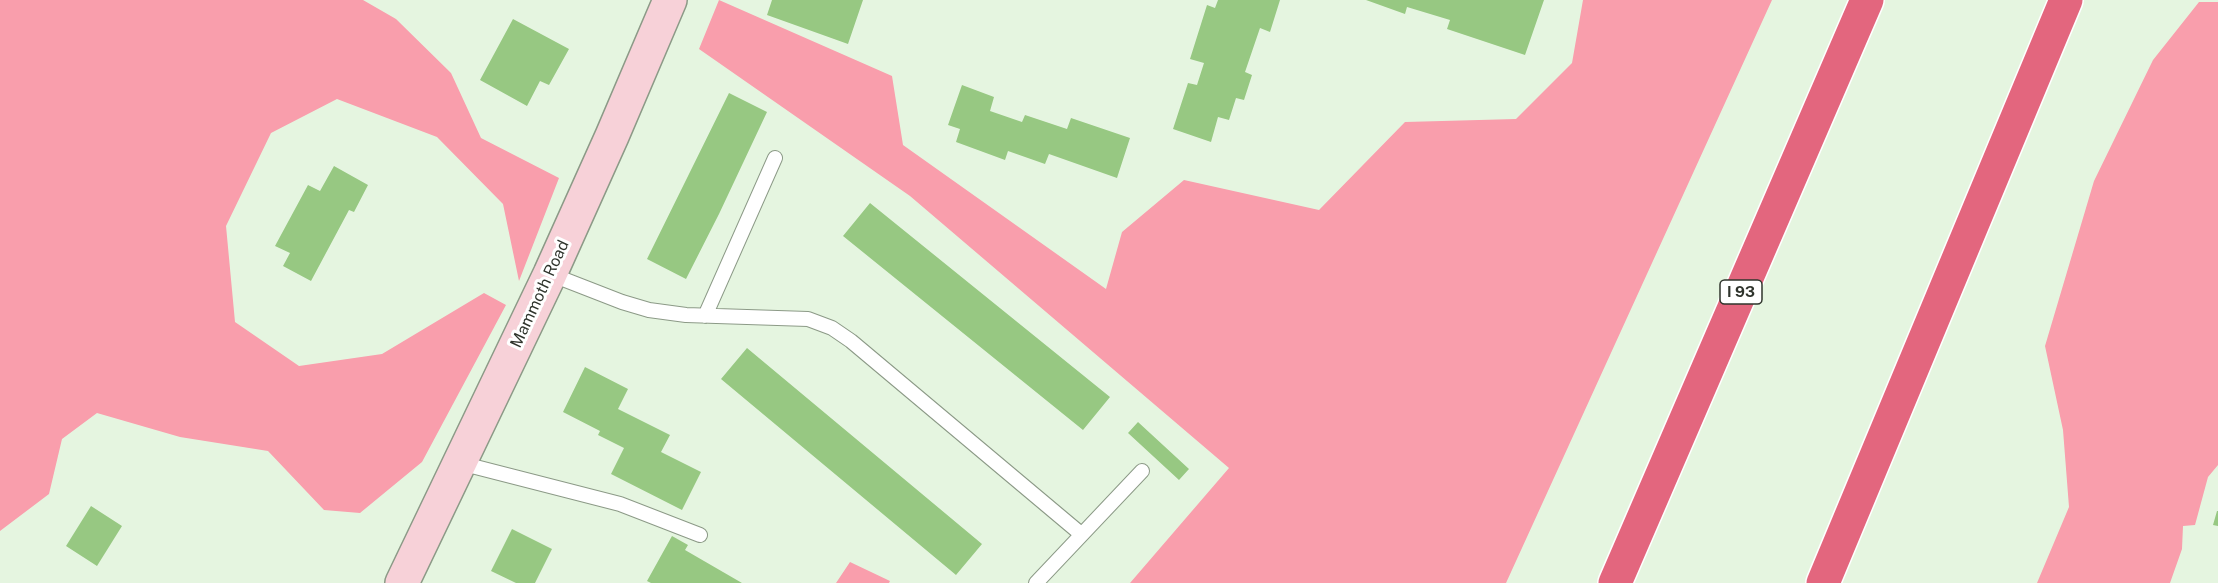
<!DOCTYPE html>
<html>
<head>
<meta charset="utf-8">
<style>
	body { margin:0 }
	canvas { display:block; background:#e5f5e0 }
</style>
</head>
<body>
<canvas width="2218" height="583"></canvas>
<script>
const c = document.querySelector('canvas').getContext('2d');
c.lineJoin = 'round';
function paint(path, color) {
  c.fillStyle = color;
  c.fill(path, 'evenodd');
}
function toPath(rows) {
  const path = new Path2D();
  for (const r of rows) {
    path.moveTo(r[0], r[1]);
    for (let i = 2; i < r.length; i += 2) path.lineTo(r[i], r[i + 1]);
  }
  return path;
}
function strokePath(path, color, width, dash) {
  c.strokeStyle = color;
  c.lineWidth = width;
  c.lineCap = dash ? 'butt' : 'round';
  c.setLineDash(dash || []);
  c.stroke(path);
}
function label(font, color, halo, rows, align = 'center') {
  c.font = font + ' "Public Sans",sans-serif';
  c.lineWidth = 6;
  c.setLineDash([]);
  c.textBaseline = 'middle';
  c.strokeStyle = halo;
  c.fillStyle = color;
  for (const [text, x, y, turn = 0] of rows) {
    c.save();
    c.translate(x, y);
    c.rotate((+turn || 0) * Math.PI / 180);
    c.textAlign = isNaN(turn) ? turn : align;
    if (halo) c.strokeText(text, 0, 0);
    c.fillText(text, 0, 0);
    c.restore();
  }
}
const forest = toPath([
	[0,0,363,0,396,19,451,73,481,138,559,178,519,281,503,204,437,137,337,99,271,133,226,226,235,322,299,366,382,354,484,293,506,305,422,462,360,513,324,510,268,451,180,437,97,413,62,439,49,494,0,531],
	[719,0,892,76,903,145,1106,289,1122,232,1184,180,1319,210,1405,122,1516,119,1572,63,1583,0,1772,0,1506,583,1130,583,1229,468,910,196,699,49],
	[2199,2,2218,2,2218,465,2208,477,2195,525,2183,526,2182,549,2170,583,2037,583,2069,507,2063,430,2045,346,2094,181,2153,60],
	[850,562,890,581,889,583,836,583]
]);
const building = toPath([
	[772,0,863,0,848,44,767,15],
	[1218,0,1280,0,1270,32,1260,28,1245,72,1252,75,1244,100,1236,98,1229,120,1218,117,1211,142,1173,129,1188,83,1197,85,1204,63,1190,59,1207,5,1215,8],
	[1366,0,1544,0,1525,55,1447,29,1450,20,1407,7,1405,14],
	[513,19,569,49,549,85,540,81,527,106,480,80],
	[962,85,994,97,990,111,1022,122,1025,115,1067,129,1071,118,1130,138,1117,178,1049,154,1045,164,1008,151,1005,160,956,142,960,129,948,125],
	[729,93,767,112,719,214,686,279,647,259],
	[334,166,368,185,354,212,349,210,311,281,283,266,290,253,275,246,308,185,320,191],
	[870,203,1110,397,1083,430,843,236],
	[747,348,982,544,956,575,721,379],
	[585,367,628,389,618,409,670,435,661,452,701,472,682,510,611,474,624,448,598,435,600,431,563,412],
	[1138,422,1189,469,1179,480,1128,433],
	[91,506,122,526,97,566,66,546],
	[2217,511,2218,511,2218,526,2213,525],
	[512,529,552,549,535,583,516,583,491,571],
	[672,536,688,545,685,550,742,583,651,583,647,581]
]);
const lane = toPath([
	[550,274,622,302,649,310,686,315,808,319,832,328,851,341,1081,534],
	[705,316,775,158],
	[460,463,620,504,700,535],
	[1036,583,1142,471]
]);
const secondary = toPath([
	[402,583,550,274,612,136,670,0]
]);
const highway = toPath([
	[1615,583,1867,0],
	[1823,583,2066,0]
]);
const shields = [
	[1741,292,42]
];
const shieldNames = [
	["I 93",1741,292]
];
const streetNames = [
	["Mammoth Road",540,294,-65]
];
paint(forest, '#f99eac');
paint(building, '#97c882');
strokePath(lane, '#8c9a87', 16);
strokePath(secondary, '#8c9a87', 36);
strokePath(highway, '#fff', 36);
strokePath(lane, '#fff', 14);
strokePath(secondary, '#f7d1d8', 33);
strokePath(highway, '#e3667e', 33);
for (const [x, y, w] of shields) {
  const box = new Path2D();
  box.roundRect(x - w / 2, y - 12, w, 24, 4.5);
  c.fillStyle = '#fff';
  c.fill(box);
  strokePath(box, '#2f342c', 1.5);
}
label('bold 15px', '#2f342c', null, shieldNames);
label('16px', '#2f342c', '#fff', streetNames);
</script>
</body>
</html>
